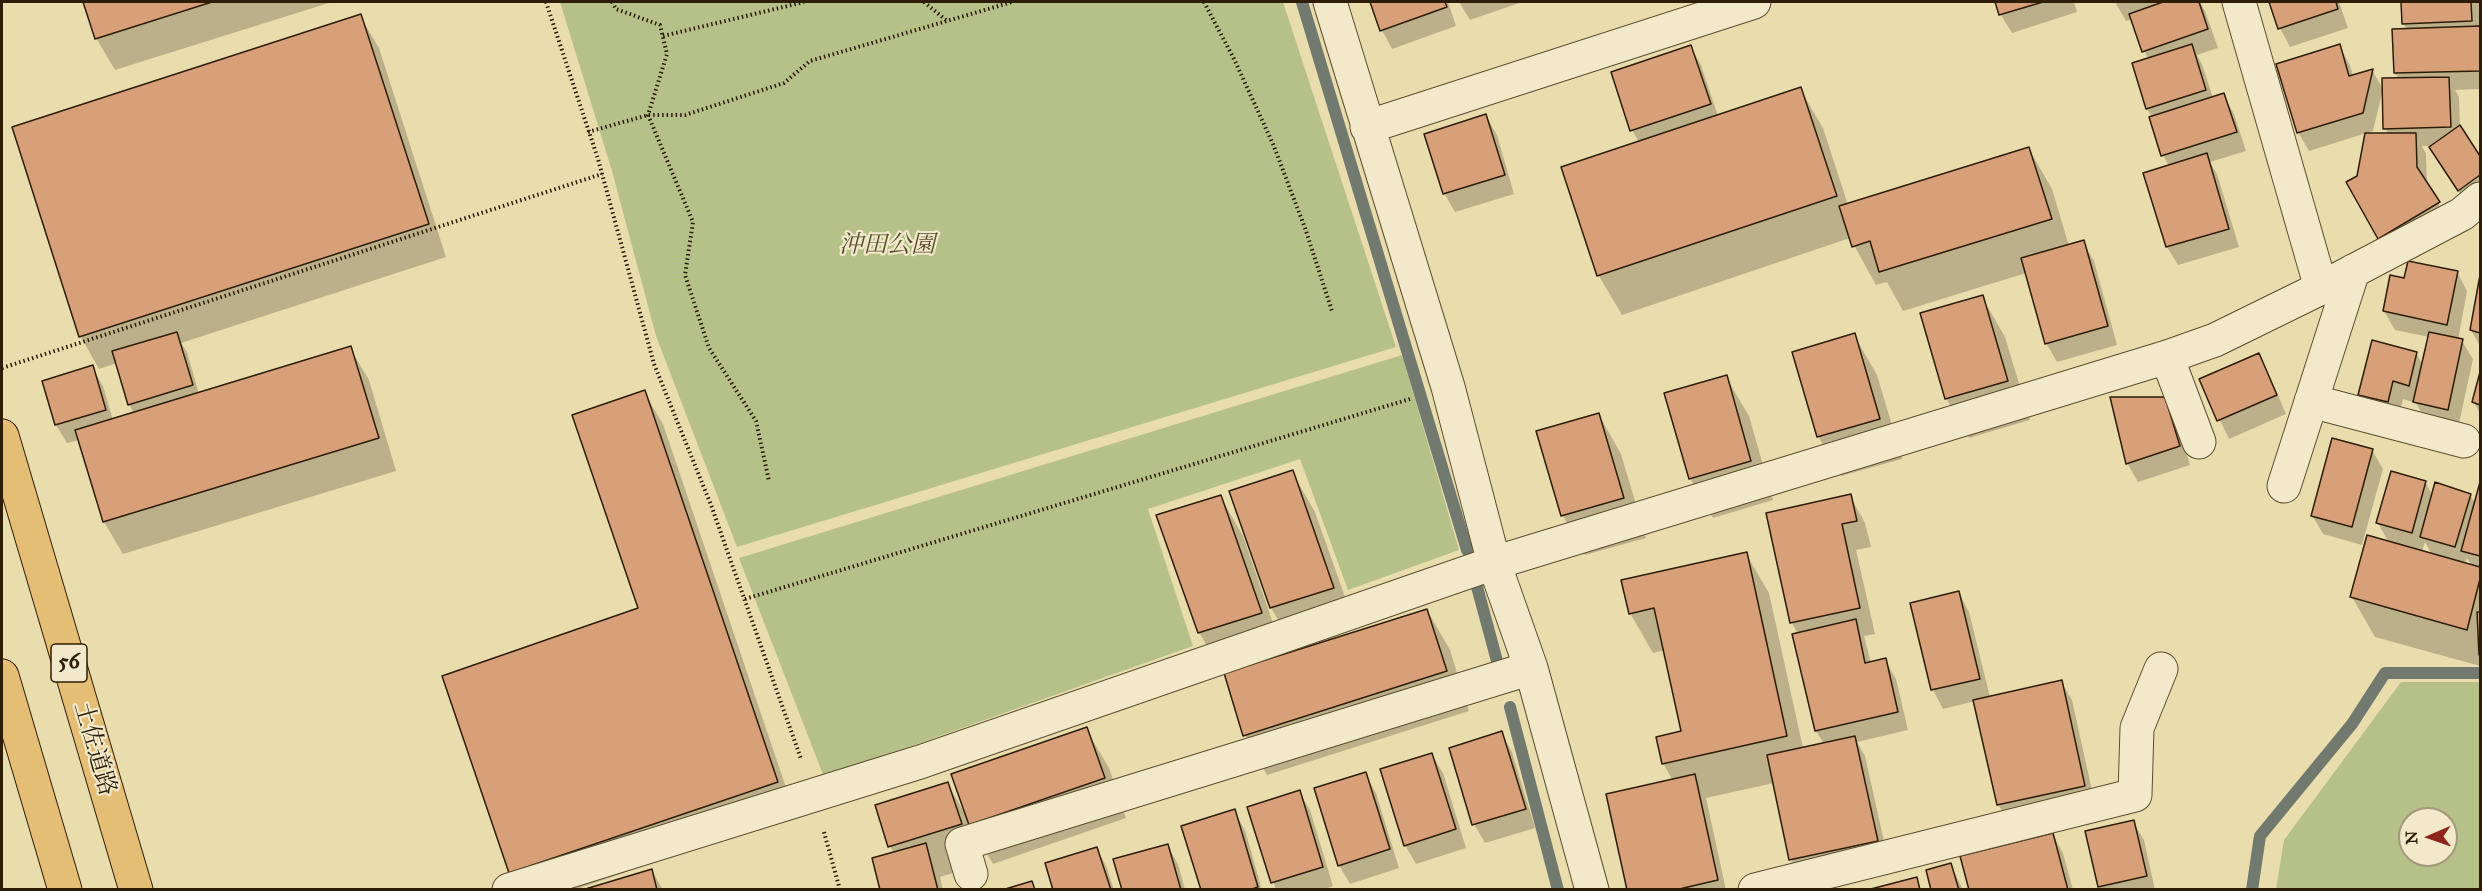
<!DOCTYPE html>
<html>
<head>
<meta charset="utf-8">
<style>
	body { margin:0 }
	#map { position:relative; width:2482px; height:891px; overflow:hidden; background:#eaddad; font-family:"IM FELL Great Primer",serif }
	canvas { display:block }
	.frame { position:absolute; inset:0; border:3px solid #2e1d06; pointer-events:none }
	.north { position:absolute; left:2398px; top:807px; width:60px; height:60px; box-sizing:border-box; background:#f1e9ca; border:2px solid #a3977c; border-radius:50%; rotate:268deg; font-size:16px; font-weight:700; line-height:24px; text-align:center; color:#2e1d06 }
	.north::after { content:''; display:block; margin:auto; width:21px; height:27px; background:#8f2418; clip-path:polygon(50% 0,100% 100%,50% 72%,0 100%) }
</style>
</head>
<body>
<div id="map">
<canvas width="2482" height="891"></canvas>
<div class="frame"></div>
<div class="north">N</div>
</div>
<script>
const c = document.querySelector('canvas').getContext('2d');
c.lineJoin = 'round';
function paint(path, color) {
  c.fillStyle = color;
  c.fill(path, 'evenodd');
}
function toPath(rows) {
  const path = new Path2D();
  for (const r of rows) {
    path.moveTo(r[0], r[1]);
    for (let i = 2; i < r.length; i += 2) path.lineTo(r[i], r[i + 1]);
  }
  return path;
}
function strokePath(path, color, width, dash) {
  c.strokeStyle = color;
  c.lineWidth = width;
  c.lineCap = dash ? 'butt' : 'round';
  c.setLineDash(dash || []);
  c.stroke(path);
}
function label(font, color, halo, rows, align = 'center') {
  c.font = font + ' "IM FELL Great Primer","Noto Serif JP",serif';
  c.lineWidth = 4.5;
  c.setLineDash([]);
  c.textBaseline = 'middle';
  c.strokeStyle = halo;
  c.fillStyle = color;
  for (const [text, x, y, turn = 0] of rows) {
    c.save();
    c.translate(x, y);
    c.rotate((+turn || 0) * Math.PI / 180);
    c.textAlign = isNaN(turn) ? turn : align;
    if (halo) c.strokeText(text, 0, 0);
    c.fillText(text, 0, 0);
    c.restore();
  }
}
const green = toPath([
	[560,2,1283,2,1396,347,737,547,656,336,612,171],
	[1402,355,1459,550,1348,590,1300,459,1148,509,1193,646,824,777,739,558],
	[2401,682,2480,682,2480,889,2276,889,2284,840],
	[2410,819,2446,819,2446,855,2410,855]
]);
const shadow = toPath([
	[85,2,332,2,115,70,96,38],
	[1372,2,1448,2,1456,26,1392,49,1382,30],
	[1459,2,1522,2,1470,20],
	[1997,2,2074,2,2077,12,2012,33,2001,15],
	[2115,2,2200,2,2205,11,2218,48,2197,55,2202,64,2213,98,2223,95,2234,114,2246,151,2210,162,2217,174,2239,247,2178,265,2167,247,2145,174,2169,166,2163,155,2152,117,2147,109,2148,59,2132,19,2126,21],
	[2271,2,2339,2,2348,28,2290,47,2280,28],
	[2402,2,2480,2,2480,89,2455,90,2459,97,2460,128,2480,159,2480,201,2469,208,2430,146,2422,146,2426,154,2427,185,2449,222,2390,257,2348,183,2358,177,2389,135,2385,128,2399,79,2395,73,2407,30,2403,23],
	[360,16,379,48,446,257,181,343,187,352,199,394,350,348,369,380,396,471,123,554,104,522,79,440,67,443,56,425,44,382,92,367,103,386,113,420,134,414,129,404,117,363,99,369,81,337,14,128],
	[1690,46,1701,65,1718,116,1800,89,1823,128,1848,205,2029,149,2052,189,2069,246,2083,242,2094,261,2117,345,2057,362,2046,343,2026,273,1903,311,1887,282,1876,285,1850,238,1622,315,1599,276,1563,168,1639,142,1632,130],
	[2339,46,2350,65,2353,76,2372,70,2383,89,2373,131,2309,151,2298,132],
	[1486,116,1497,135,1514,194,1455,212,1444,193],
	[2457,272,2467,291,2458,340,2462,341,2473,359,2458,428,2426,421,2416,403,2403,399,2398,420,2371,413,2360,394,2416,353,2423,365,2429,337,2395,330,2384,311,2405,279],
	[2480,283,2480,346,2471,330],
	[1982,297,2005,337,2030,420,1969,438,1946,398],
	[1854,335,1877,375,1902,459,1841,476,1818,436],
	[2259,355,2269,374,2286,414,2229,439,2201,380],
	[1726,377,1749,416,1773,500,1713,518,1690,478],
	[2480,378,2480,414,2474,402],
	[644,392,663,424,795,814,574,890,520,890,510,873,640,609],
	[2164,398,2175,417,2190,465,2138,482,2127,463],
	[1599,415,1621,454,1646,538,1585,555,1563,516,1538,432],
	[2372,450,2383,469,2362,545,2323,534,2312,515],
	[1292,472,1315,512,1356,628,1294,647,1271,608],
	[2425,482,2433,496,2470,495,2476,505,2480,488,2480,666,2375,637,2352,597,2389,543,2378,523],
	[2425,542,2432,555,2422,552],
	[2467,558,2472,566,2465,564],
	[1220,496,1243,536,1283,652,1222,672,1199,632],
	[1850,496,1865,523,1871,547,1856,550,1875,634,1864,636,1871,663,1885,660,1896,679,1908,730,1857,742,1865,756,1888,859,1802,879,1791,860,1774,783,1706,798,1726,890,1628,890,1673,781,1663,763,1683,732,1665,650,1653,653,1630,613,1746,554,1769,593,1803,748,1824,744,1816,731,1798,634,1792,623],
	[1959,593,1969,612,1990,697,2061,682,2072,700,2095,804,2009,823,1998,804,1975,701,1943,709,1933,690,1912,604],
	[1427,610,1450,650,1469,711,1267,775,1245,735],
	[1086,729,1109,768,1126,818,993,864,975,833,983,864,940,877,943,890,882,890,894,853,890,846,947,783,964,812],
	[1501,733,1512,752,1535,828,1485,843,1474,824],
	[1432,755,1443,773,1466,848,1416,864,1405,845],
	[1365,774,1376,793,1399,868,1350,884,1339,865],
	[1299,792,1310,810,1333,886,1322,890,1276,890,1249,808],
	[1234,811,1245,830,1262,890,1203,890],
	[2133,822,2144,840,2155,890,2101,890,2099,886],
	[2053,835,2063,853,2073,890,1970,890],
	[1167,845,1178,864,1185,890,1124,890],
	[1097,849,1107,868,1114,890,1055,890],
	[1951,865,1963,890,1933,890],
	[652,871,663,890,588,890]
]);
const stream = toPath([
	[1302,2,1467,550],
	[1476,583,1497,661],
	[1510,707,1558,890],
	[2252,890,2260,836,2352,724,2385,673,2480,673]
]);
const building = toPath([
	[83,2,212,2,95,39,83,2],
	[1370,2,1445,2,1447,7,1380,31,1370,2],
	[1995,2,2043,2,1999,15,1995,2],
	[2163,2,2199,2,2208,29,2142,52,2129,14,2163,2],
	[2269,2,2336,2,2338,9,2278,29,2269,2],
	[2401,2,2471,2,2472,21,2402,24,2401,2],
	[361,14,429,224,79,337,12,127,361,14],
	[2480,26,2480,71,2394,73,2392,29,2480,26],
	[2192,44,2206,90,2146,109,2132,63,2192,44],
	[2340,44,2349,76,2373,69,2363,113,2297,133,2276,64,2340,44],
	[1691,45,1711,104,1630,131,1611,72,1691,45],
	[2449,77,2451,127,2383,129,2382,78,2449,77],
	[1801,87,1837,196,1597,276,1561,167,1801,87],
	[2224,93,2237,132,2161,156,2149,117,2224,93],
	[1486,114,1505,175,1443,194,1424,134,1486,114],
	[2460,125,2480,156,2480,175,2458,191,2429,147,2460,125],
	[2365,133,2416,133,2417,167,2440,202,2378,239,2346,182,2357,176,2365,133],
	[2029,147,2052,219,1879,272,1870,241,1852,247,1839,206,2029,147],
	[2207,153,2229,229,2166,247,2143,173,2207,153],
	[2084,240,2108,326,2045,344,2021,258,2084,240],
	[2408,261,2458,271,2447,325,2383,311,2390,275,2404,278,2408,261],
	[2480,275,2480,333,2470,330,2480,275],
	[1983,295,2008,381,1945,399,1920,313,1983,295],
	[177,332,193,385,128,405,112,351,177,332],
	[2429,332,2463,339,2448,410,2413,402,2429,332],
	[1855,333,1880,419,1817,437,1792,352,1855,333],
	[2372,340,2417,352,2409,386,2393,381,2388,402,2358,395,2372,340],
	[351,346,379,438,103,522,75,430,351,346],
	[2259,353,2277,395,2217,421,2199,379,2259,353],
	[93,365,106,410,55,425,42,381,93,365],
	[2480,372,2480,405,2472,402,2480,372],
	[1727,375,1751,461,1689,479,1664,393,1727,375],
	[645,390,778,782,509,873,442,676,638,608,572,415,645,390],
	[2110,397,2165,397,2180,446,2126,464,2110,397],
	[1599,413,1624,498,1561,516,1536,431,1599,413],
	[2332,438,2373,449,2352,527,2311,516,2332,438],
	[1293,470,1334,588,1270,608,1229,491,1293,470],
	[2391,471,2426,481,2412,533,2376,523,2391,471],
	[2435,482,2471,494,2455,547,2420,537,2435,482],
	[2480,482,2480,556,2461,551,2480,482],
	[1851,494,1857,521,1842,524,1860,608,1790,623,1766,513,1851,494],
	[1221,495,1262,613,1198,633,1156,515,1221,495],
	[2367,535,2480,567,2480,579,2467,630,2350,597,2367,535],
	[1747,552,1787,736,1662,764,1656,737,1681,731,1654,608,1629,614,1621,580,1747,552],
	[1959,591,1980,679,1931,690,1910,603,1959,591],
	[1427,609,1447,671,1243,736,1224,673,1427,609],
	[2477,612,2480,612,2480,655,2479,655,2477,612],
	[1856,619,1865,663,1886,658,1898,712,1815,731,1792,634,1856,619],
	[2062,680,2085,786,1997,805,1973,700,2062,680],
	[1087,727,1105,778,969,825,951,774,1087,727],
	[1502,731,1526,809,1472,825,1449,748,1502,731],
	[1855,736,1878,841,1789,860,1767,755,1855,736],
	[1432,753,1456,829,1404,846,1380,769,1432,753],
	[1366,772,1390,849,1338,866,1314,788,1366,772],
	[1695,774,1718,880,1675,890,1627,890,1606,794,1695,774],
	[948,782,962,824,888,847,875,805,948,782],
	[1300,790,1323,867,1271,883,1247,807,1300,790],
	[1235,809,1258,887,1249,890,1201,890,1181,826,1235,809],
	[2134,820,2147,876,2098,887,2085,831,2134,820],
	[2053,833,2068,890,1969,890,1960,856,2053,833],
	[926,843,938,890,880,890,872,858,926,843],
	[1168,844,1181,890,1122,890,1113,859,1168,844],
	[1097,847,1111,890,1053,890,1045,863,1097,847],
	[1951,863,1959,890,1931,890,1926,870,1951,863],
	[652,869,657,890,582,890,652,869],
	[1917,877,1920,890,1867,890,1917,877],
	[1032,881,1035,890,1002,890,1032,881]
]);
const path = toPath([
	[546,2,598,159,654,364,711,505,801,759],
	[612,2,616,9,660,25,667,54,648,115,693,222,685,275,709,348,756,421,769,481],
	[924,2,946,20],
	[1204,2,1234,59,1273,144,1305,228,1332,311],
	[663,36,804,2],
	[588,132,648,115,685,115,784,83,810,61,1012,2],
	[2,368,602,174],
	[745,599,1410,399],
	[824,832,840,890]
]);
const street = toPath([
	[1330,2,1448,387,1494,563,1531,668,1592,890],
	[2239,2,2321,288],
	[1367,127,1754,2],
	[2167,357,2199,442],
	[2311,401,2464,441],
	[2284,486,2353,271],
	[971,874,962,844,1531,668],
	[509,890,920,762,1494,563,2167,357,2215,340,2321,288,2462,214,2480,199],
	[1755,890,2135,795,2137,728,2161,669]
]);
const highway = toPath([
	[2,436,136,890],
	[2,676,65,890]
]);
const shields = [
	[69,663,36]
];
const shieldNames = [
	["56",69,663]
];
const parkNames = [
	["沖田公園",887,246]
];
const streetNames = [
	["土佐道路",94,749,74]
];
paint(green, '#b6c18a');
paint(shadow, '#0003');
strokePath(stream, '#727a70', 12);
paint(building, '#d7a078');
strokePath(building, '#2e1d06', 1.5);
strokePath(street, '#5d4d30', 35);
strokePath(highway, '#2e1d06', 35);
strokePath(path, '#2e1d06', 4, [1.5, 3]);
strokePath(street, '#f1e9ca', 33);
strokePath(highway, '#e5be76', 33);
for (const [x, y, w] of shields) {
  const box = new Path2D();
  box.roundRect(x - w / 2, y - 19, w, 38, 4.5);
  c.fillStyle = '#f1e9ca';
  c.fill(box);
  strokePath(box, '#2e1d06', 1.5);
}
label('bold 22px', '#2e1d06', null, shieldNames);
label('italic 24px', '#574e2e', '#f1e9ca', parkNames);
label('24px', '#2e1d06', '#f1e9ca', streetNames);
</script>
</body>
</html>
